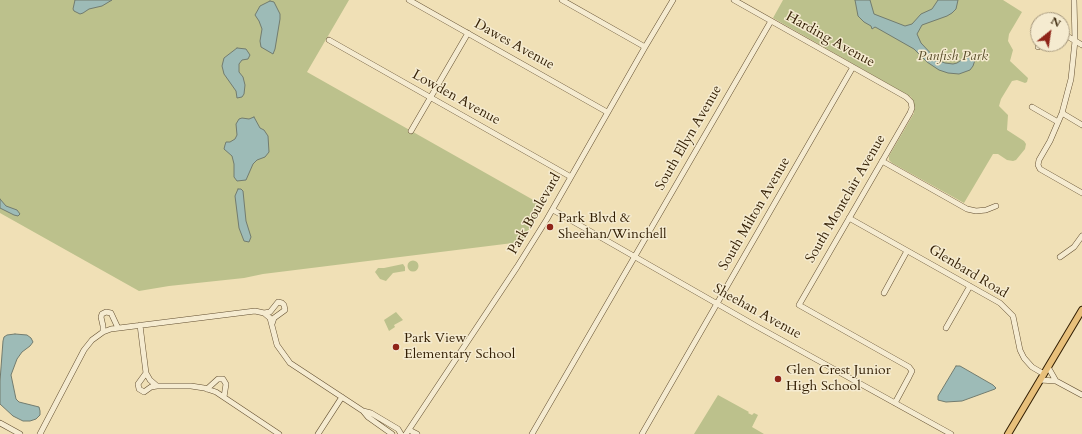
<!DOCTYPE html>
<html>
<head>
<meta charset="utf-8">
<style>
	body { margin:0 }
	#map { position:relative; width:1082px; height:434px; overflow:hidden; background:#f0e0b6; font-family:Cardo,serif }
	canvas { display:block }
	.north { position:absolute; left:1030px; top:12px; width:40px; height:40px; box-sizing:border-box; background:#f5ebd0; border:1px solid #a7997e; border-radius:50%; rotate:30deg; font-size:11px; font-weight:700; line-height:16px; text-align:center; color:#321e03 }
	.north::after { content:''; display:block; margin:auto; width:14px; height:18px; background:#8f2418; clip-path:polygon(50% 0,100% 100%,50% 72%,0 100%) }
</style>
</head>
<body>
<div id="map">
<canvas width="1082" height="434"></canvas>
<div class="north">N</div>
</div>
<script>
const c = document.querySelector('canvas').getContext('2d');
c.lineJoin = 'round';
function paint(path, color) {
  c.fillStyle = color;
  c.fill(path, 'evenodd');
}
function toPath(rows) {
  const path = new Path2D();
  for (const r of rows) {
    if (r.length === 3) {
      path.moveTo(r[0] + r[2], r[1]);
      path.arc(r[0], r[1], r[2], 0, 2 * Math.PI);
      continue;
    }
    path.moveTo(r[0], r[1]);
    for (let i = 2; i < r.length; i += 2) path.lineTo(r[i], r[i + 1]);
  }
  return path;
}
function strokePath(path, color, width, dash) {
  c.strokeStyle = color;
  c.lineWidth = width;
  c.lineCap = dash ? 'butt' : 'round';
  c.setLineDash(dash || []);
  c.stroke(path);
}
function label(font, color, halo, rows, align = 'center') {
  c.font = font + ' Cardo,serif';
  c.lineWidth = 3;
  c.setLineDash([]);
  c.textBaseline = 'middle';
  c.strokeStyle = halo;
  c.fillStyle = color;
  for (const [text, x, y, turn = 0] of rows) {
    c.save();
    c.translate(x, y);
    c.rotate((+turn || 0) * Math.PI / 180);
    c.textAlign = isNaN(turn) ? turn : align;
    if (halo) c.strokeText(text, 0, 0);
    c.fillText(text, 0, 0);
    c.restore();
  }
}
const green = toPath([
	[0,0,349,0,307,72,544,206,521,242,263,274,244,278,169,286,139,291,0,213],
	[783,0,1003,0,1022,12,1009,34,1008,41,1013,50,1010,61,1028,78,1027,82,1025,83,1017,80,1012,81,1001,99,999,106,1008,115,1007,130,1024,141,1026,144,1025,149,1016,160,1013,161,1007,160,998,154,993,154,964,203,892,163,889,160,889,156,914,113,914,103,911,97,773,18],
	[413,266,5.5],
	[403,264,405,267,405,271,393,273,386,281,380,279,375,272,378,268,384,268],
	[396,312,403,320,394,325,395,327,389,331,384,320],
	[718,395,749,412,748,413,752,415,754,413,758,415,752,427,764,434,694,434]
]);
const water = toPath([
	[75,0,112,0,102,6,89,9,83,13,80,14,74,11,73,9,75,0],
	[855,0,870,0,874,14,905,26,912,24,921,14,932,9,938,0,958,0,956,9,952,13,947,16,922,25,917,34,921,43,937,60,945,63,953,64,957,63,966,57,971,56,975,60,973,66,970,70,959,74,948,73,939,70,927,62,914,49,877,28,875,27,872,29,871,26,864,22,858,16,855,0],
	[270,1,274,2,280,14,280,19,275,49,273,54,261,47,260,41,262,29,259,21,255,15,260,6,270,1],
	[237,48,246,49,250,55,248,59,242,60,239,64,239,72,243,77,245,85,244,94,242,97,237,98,236,91,224,74,222,66,224,58,237,48],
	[254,117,260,128,264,130,268,136,269,152,265,157,257,160,253,164,246,180,237,181,234,177,234,164,232,156,224,149,225,145,226,142,230,142,235,139,237,135,236,124,239,119,242,118,249,119,254,117],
	[238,189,241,189,243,191,246,221,251,237,249,242,244,241,239,228,235,196,238,189],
	[0,199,6,206,17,210,20,214,18,216,14,215,0,208,0,199],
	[15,334,27,335,31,338,33,342,30,346,22,352,17,359,11,375,16,399,19,402,39,407,40,411,40,415,36,419,30,421,23,421,13,416,0,404,0,381,3,341,4,337,7,335,15,334],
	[956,366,960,366,993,385,996,388,995,389,962,401,946,402,938,400,938,396,956,366]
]);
const minor = toPath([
	[409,0,607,112],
	[562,0,645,47],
	[734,0,906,97,911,102,912,108,910,113,799,305,909,367,912,371,909,377,895,403],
	[1074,0,1075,41,1071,79,1062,113,1050,141,1039,160,1038,165,1040,169,1082,193],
	[1062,33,1082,45],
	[329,40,571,177],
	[1038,47,1039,44],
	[1032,107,1058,122],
	[1062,113,1082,125],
	[411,131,468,33],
	[882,161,967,209,976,211,986,210,996,206],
	[553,210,756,326,951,434],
	[849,218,1000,303,1013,316,1020,350,1024,358,1032,367,1044,374],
	[1060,257,1074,247,1082,236],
	[884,293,907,251],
	[264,313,270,312,278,302,282,303,284,305,285,310,274,318,272,324],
	[140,325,146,373,150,380,157,386,191,386,204,388,216,392,279,434],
	[946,328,970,286],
	[103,332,103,326,101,317,102,314,106,312,111,313,118,328],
	[1048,367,1056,381],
	[146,373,138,384,139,389,144,392,151,387,157,386],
	[1040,380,1056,381,1082,395],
	[207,389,218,379,223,379,226,384,224,397],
	[363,411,371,413,398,429,401,434],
	[0,423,20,434],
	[409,430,417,434],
	[40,434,84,350,92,340,103,332,111,329,255,311,264,313,270,318,277,345,290,363,363,411,368,417,392,434],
	[318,434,342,397],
	[406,434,517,267,547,219,645,47,673,0],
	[532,434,771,21],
	[642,434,853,67]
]);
const major = toPath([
	[1008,434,1082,310]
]);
const markers = [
	[550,227,4,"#8f2418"],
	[396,347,4,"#8f2418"],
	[778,379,4,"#8f2418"]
];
const streetNames = [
	["Harding Avenue",830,40,29],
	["Dawes Avenue",514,45,29],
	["Lowden Avenue",456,98,29],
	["South Ellyn Avenue",689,138,-60],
	["South Montclair Avenue",846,199,-60],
	["Park Boulevard",535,214,-60],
	["South Milton Avenue",755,214,-60],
	["Glenbard Road",968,272,31],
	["Sheehan Avenue",757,312,29]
];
const parkNames = [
	["Panfish Park",953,57]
];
const poiNames = [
	["Park Blvd &",558,219],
	["Sheehan/Winchell",558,235],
	["Park View",404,339],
	["Elementary School",404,355],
	["Glen Crest Junior",786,371],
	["High School",786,387]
];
paint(green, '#bcc18c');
paint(water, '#9dbbb7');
strokePath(water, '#727c6f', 1);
strokePath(minor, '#624e30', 6);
strokePath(major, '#321e03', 8);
strokePath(minor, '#f5ebd0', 5);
strokePath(major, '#e8c07b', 6);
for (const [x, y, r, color] of markers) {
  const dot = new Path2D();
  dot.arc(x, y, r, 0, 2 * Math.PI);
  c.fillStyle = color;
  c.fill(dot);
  strokePath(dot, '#f5ebd0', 1.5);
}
label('14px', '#321e03', '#f5ebd0', streetNames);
label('italic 14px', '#5b4f2c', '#f5ebd0', parkNames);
label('14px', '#321e03', '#f5ebd0', poiNames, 'left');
</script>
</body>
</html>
